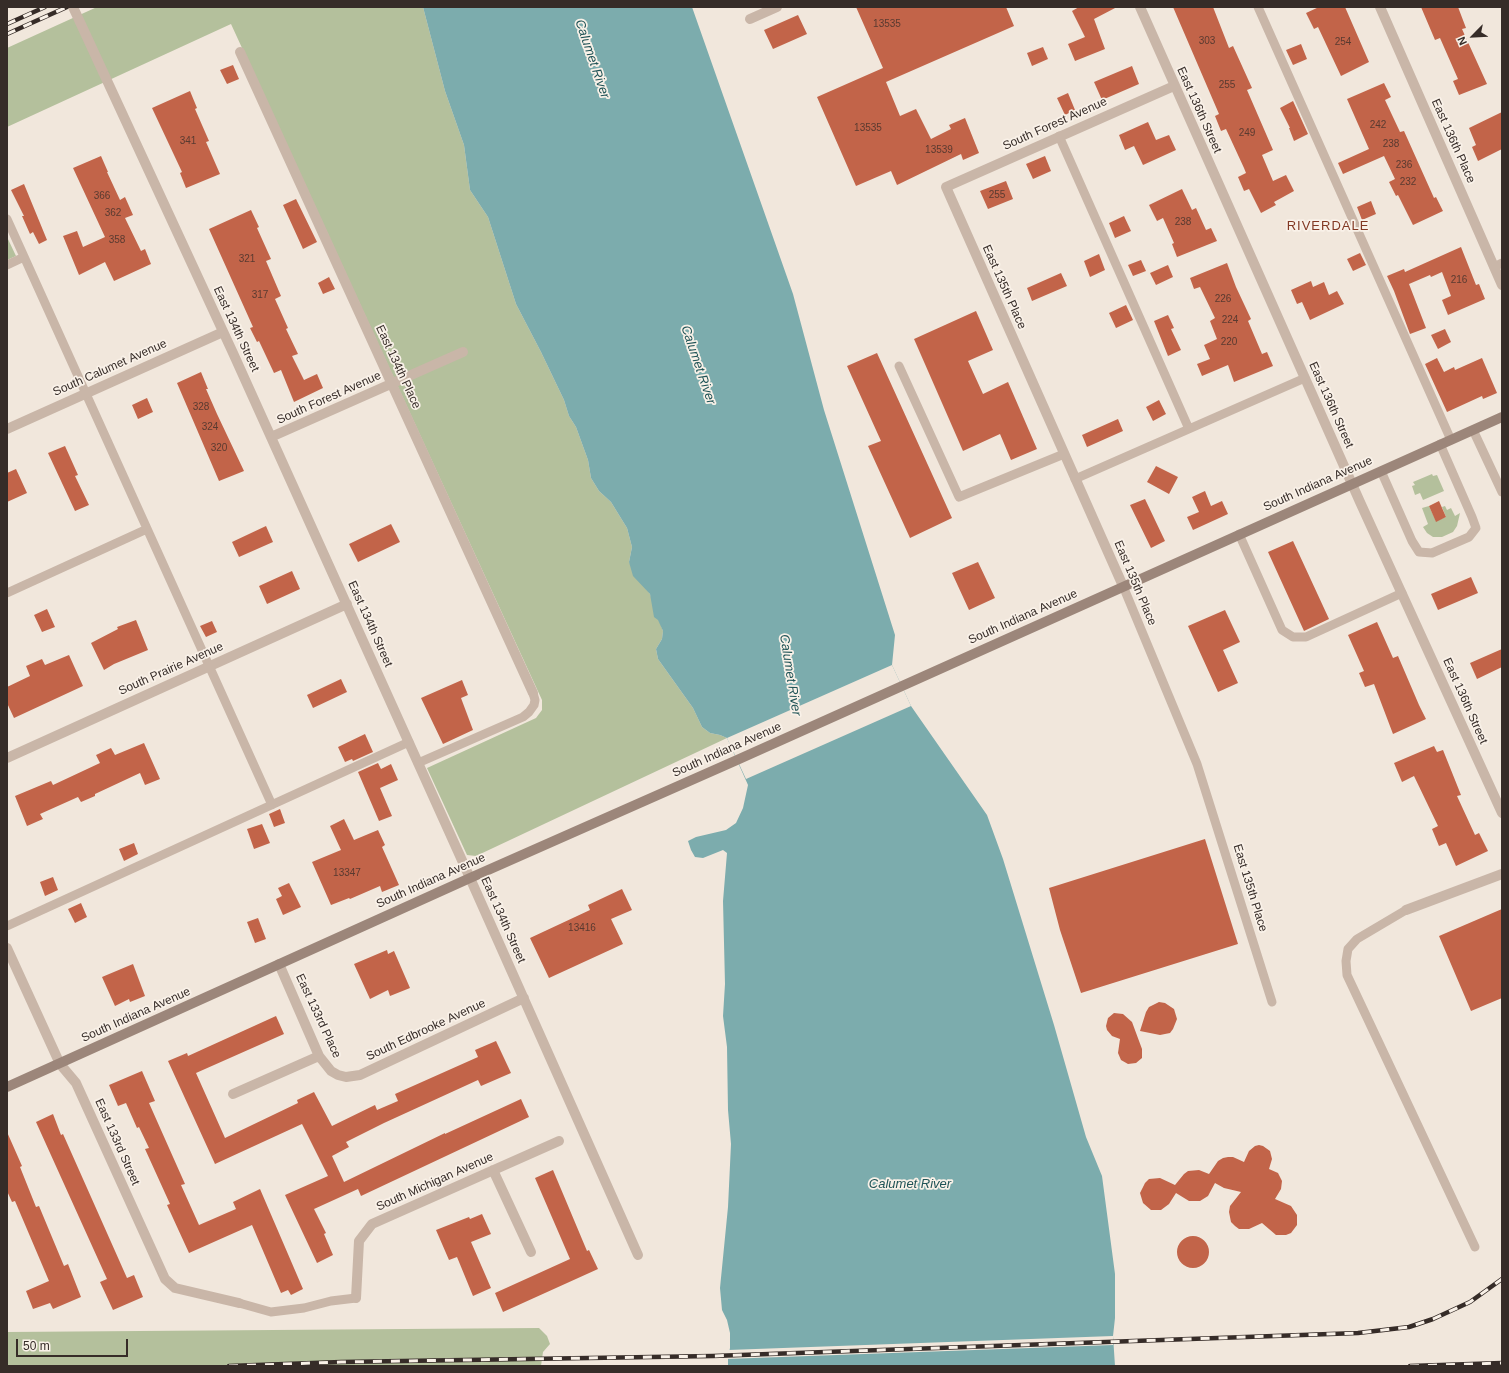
<!DOCTYPE html>
<html>
<head>
<meta charset="utf-8">
<style>
	body { margin:0 }
	#map { position:relative; width:1509px; height:1373px; overflow:hidden; background:#f1e7dc; font-family:Arial,sans-serif }
	canvas { display:block }
	.frame { position:absolute; inset:0; border:8px solid #362c28; pointer-events:none }
	.north { position:absolute; left:1453px; top:16px; width:40px; height:40px; -webkit-text-stroke:3px #f9f1e8; paint-order:stroke; rotate:246deg; font-size:11px; font-weight:700; line-height:16px; text-align:center; color:#362c28 }
	.north::after { content:''; display:block; margin:auto; width:14px; height:18px; background:#362c28; clip-path:polygon(50% 0,100% 100%,50% 72%,0 100%) }
	.scale { position:absolute; left:16px; top:1339px; width:112px; height:18px; box-sizing:border-box; border:2px solid #362c28; border-top:0; padding-left:5px; font-size:12px; line-height:14px; white-space:nowrap; color:#362c28; -webkit-text-stroke:3px #f9f1e8; paint-order:stroke }
</style>
</head>
<body>
<div id="map">
<canvas width="1509" height="1373"></canvas>
<div class="frame"></div>
<div class="north">N</div>
<div class="scale">50 m</div>
</div>
<script>
const c = document.querySelector('canvas').getContext('2d');
c.lineJoin = 'round';
function paint(path, color) {
  c.fillStyle = color;
  c.fill(path, 'evenodd');
}
function toPath(rows) {
  const path = new Path2D();
  for (const r of rows) {
    if (r.length === 3) {
      path.moveTo(r[0] + r[2], r[1]);
      path.arc(r[0], r[1], r[2], 0, 2 * Math.PI);
      continue;
    }
    path.moveTo(r[0], r[1]);
    for (let i = 2; i < r.length; i += 2) path.lineTo(r[i], r[i + 1]);
  }
  return path;
}
function strokePath(path, color, width, dash) {
  c.strokeStyle = color;
  c.lineWidth = width;
  c.lineCap = dash ? 'butt' : 'round';
  c.setLineDash(dash || []);
  c.stroke(path);
}
function label(font, color, halo, rows, align = 'center') {
  c.font = font + ' Arial,sans-serif';
  c.lineWidth = 3.5;
  c.setLineDash([]);
  c.textBaseline = 'middle';
  c.strokeStyle = halo;
  c.fillStyle = color;
  for (const [text, x, y, turn = 0] of rows) {
    c.save();
    c.translate(x, y);
    c.rotate((+turn || 0) * Math.PI / 180);
    c.textAlign = isNaN(turn) ? turn : align;
    if (halo) c.strokeText(text, 0, 0);
    c.fillText(text, 0, 0);
    c.restore();
  }
}
const green = toPath([
	[97,7,423,7,445,91,464,145,470,190,488,217,516,304,541,352,564,400,569,416,576,427,588,460,591,478,599,491,611,502,627,528,632,547,629,562,650,594,663,631,662,639,656,649,658,659,693,708,702,727,710,733,720,735,727,738,476,856,467,855,427,768,536,718,542,710,542,700,231,24,7,127,7,48],
	[7,237,16,256,7,260],
	[1432,474,1433,476,1437,475,1444,491,1423,500,1420,493,1415,495,1412,486,1415,485,1413,482],
	[1429,506,1436,521,1446,517,1442,507,1445,506,1447,510,1451,508,1455,516,1460,513,1457,526,1453,532,1442,537,1433,537,1427,533,1423,527,1428,524,1422,508],
	[539,1328,547,1336,550,1344,543,1352,541,1366,7,1366,7,1332]
]);
const water = toPath([
	[423,7,692,7,793,294,824,410,895,635,892,665,911,706,987,815,1003,859,1054,1025,1086,1137,1102,1176,1115,1274,1115,1318,1113,1336,1115,1366,728,1366,728,1357,730,1348,730,1333,727,1320,722,1310,720,1288,728,1207,731,1144,728,1110,727,1047,723,1016,725,984,723,901,727,853,723,850,703,858,695,857,691,850,688,841,696,837,726,830,736,823,743,808,748,785,727,738,720,735,710,733,702,727,693,708,658,659,656,649,662,639,663,631,658,620,654,617,650,594,633,576,629,562,632,547,627,528,611,502,599,491,591,478,588,460,576,427,569,416,564,400,541,352,516,304,488,217,470,190,464,145,445,91]
]);
const pier = toPath([
	[892,665,911,706,746,779,727,738],
	[1113,1336,1113,1345,726,1359,726,1357,728,1350]
]);
const building = toPath([
	[856,7,1006,7,1014,26,886,82,900,116,916,109,931,139,951,129,949,125,965,118,979,153,963,160,961,154,897,185,891,171,856,186,817,97,883,68],
	[1079,7,1117,7,1094,19,1105,49,1075,61,1068,44,1085,37,1072,11],
	[1173,7,1213,7,1229,48,1233,46,1252,88,1247,90,1273,150,1262,155,1273,181,1286,175,1294,191,1274,202,1276,205,1261,213,1249,189,1244,191,1238,177,1246,173,1244,168,1226,129,1221,131,1215,116,1219,114],
	[1319,7,1345,7,1369,62,1341,76,1318,27,1314,29,1306,13],
	[1421,7,1458,7,1466,28,1462,29,1487,84,1459,95,1453,81,1458,79,1440,38,1435,40],
	[798,15,807,34,773,49,764,30],
	[1301,44,1307,59,1293,65,1286,50],
	[1043,47,1048,59,1032,66,1027,53],
	[233,65,239,79,227,84,220,70],
	[1132,66,1139,84,1102,100,1094,82],
	[1384,83,1391,97,1385,100,1400,132,1404,131,1434,198,1436,197,1443,211,1413,225,1398,195,1396,196,1389,182,1395,179,1384,156,1343,174,1338,163,1369,149,1347,99],
	[190,91,197,108,195,109,209,141,206,142,220,174,186,188,180,173,182,172,152,108],
	[1068,93,1075,110,1065,115,1057,98],
	[1293,101,1308,134,1294,141,1289,128,1290,128,1280,108],
	[1502,112,1502,149,1478,161,1472,147,1476,145,1469,128],
	[1148,122,1156,140,1169,135,1176,150,1143,165,1134,146,1125,150,1119,135],
	[101,156,108,172,107,172,120,200,125,197,133,215,125,218,141,251,145,249,151,264,114,281,105,262,79,275,63,236,77,231,83,247,105,237,73,168],
	[1045,156,1051,171,1033,179,1026,164],
	[1006,181,1013,199,988,209,980,191],
	[24,184,47,240,39,244,33,232,30,234,22,216,24,216,11,190],
	[1182,189,1192,210,1196,208,1206,230,1211,228,1217,241,1177,257,1172,244,1174,243,1163,218,1157,221,1149,205],
	[296,199,317,242,303,249,283,205],
	[1371,201,1376,214,1362,220,1357,207],
	[251,210,259,227,257,228,271,259,266,261,281,296,275,299,288,328,286,329,298,354,292,356,304,380,317,374,323,388,294,402,281,370,274,373,259,341,257,342,250,328,253,327,209,229],
	[1124,216,1131,231,1115,238,1109,223],
	[1461,247,1476,285,1479,284,1485,299,1448,315,1442,300,1451,296,1442,272,1431,277,1430,275,1409,284,1426,328,1410,334,1394,291,1387,276,1404,269,1405,272],
	[1360,253,1366,265,1353,271,1347,259],
	[1099,254,1105,270,1090,277,1084,261],
	[1141,260,1146,271,1133,276,1128,265],
	[1227,263,1236,287,1251,319,1248,321,1262,354,1267,352,1273,366,1234,382,1228,365,1202,376,1197,364,1210,359,1204,345,1217,339,1210,321,1215,318,1200,287,1194,289,1190,278],
	[1168,265,1173,277,1156,285,1150,273],
	[1061,273,1067,286,1032,301,1027,288],
	[329,277,335,289,323,294,318,283],
	[1311,281,1313,287,1324,282,1329,295,1337,291,1344,304,1310,320,1302,302,1297,304,1291,290],
	[1126,305,1133,320,1116,328,1109,313],
	[976,311,993,350,968,361,983,394,1008,382,1037,449,1011,460,1000,434,963,451,914,339],
	[1168,315,1174,328,1171,329,1181,350,1168,356,1154,321],
	[1445,329,1451,342,1438,349,1431,335],
	[877,353,952,518,910,538,868,446,881,441,847,366],
	[1437,358,1444,372,1454,367,1455,370,1482,358,1497,393,1483,399,1482,396,1447,412,1425,364],
	[201,372,208,389,206,389,217,414,244,471,219,481,177,383],
	[147,398,153,412,138,419,132,405],
	[1159,400,1166,414,1153,421,1146,407],
	[1118,419,1123,431,1087,447,1082,435],
	[65,446,78,475,75,476,89,505,75,511,48,453],
	[1156,466,1178,477,1169,494,1147,482],
	[16,469,27,493,7,502,7,473],
	[1205,491,1211,506,1222,501,1228,514,1193,530,1187,517,1199,512,1192,497],
	[1145,499,1165,541,1151,548,1130,505],
	[1439,501,1446,517,1436,522,1429,506],
	[391,524,400,542,358,562,349,544],
	[266,526,273,542,239,557,232,542],
	[1293,541,1329,619,1304,631,1268,552],
	[978,562,995,598,969,610,952,573],
	[292,571,300,589,267,604,259,586],
	[1471,577,1478,593,1438,610,1431,594],
	[47,609,55,627,42,632,34,615],
	[1225,610,1240,642,1223,650,1238,683,1218,692,1188,626],
	[136,620,148,650,114,664,104,670,91,643,118,629,117,627],
	[212,621,217,632,206,637,200,626],
	[1377,622,1393,658,1398,656,1419,705,1426,719,1393,734,1374,684,1365,687,1359,673,1364,671,1348,635],
	[1502,649,1502,667,1477,679,1470,663],
	[69,655,83,686,14,718,7,703,7,687,30,676,26,666,42,659,45,665],
	[341,679,347,692,313,708,307,695],
	[462,680,468,695,461,698,473,730,443,744,421,698],
	[365,734,373,752,353,761,352,759,345,762,338,747],
	[144,743,160,779,145,785,140,773,95,794,95,796,81,802,78,797,40,814,43,819,27,826,15,796,51,781,53,785,100,763,96,755,111,748,115,755],
	[1434,746,1437,752,1443,750,1461,795,1457,796,1475,835,1479,833,1488,851,1456,866,1446,843,1439,846,1432,829,1438,826,1414,776,1402,782,1394,763],
	[378,763,381,769,391,764,398,780,380,788,392,816,379,821,358,772],
	[280,809,285,823,274,827,269,814],
	[344,819,354,840,378,830,385,845,382,847,399,885,382,892,380,886,350,899,349,898,331,905,312,862,341,850,330,826],
	[262,824,270,843,254,849,247,829],
	[1205,839,1238,944,1081,993,1060,930,1049,888],
	[134,843,138,854,124,861,119,849],
	[53,877,58,890,45,896,40,882],
	[289,883,301,907,283,915,276,899,282,896,278,888],
	[622,889,632,910,611,919,623,944,549,978,530,938,590,910,588,905],
	[81,903,87,917,75,923,68,909],
	[1502,909,1502,998,1471,1011,1439,936],
	[258,918,266,939,255,943,247,922],
	[387,950,388,954,394,951,410,988,390,996,388,990,370,999,354,964],
	[133,964,145,996,130,1002,129,999,115,1006,102,977],
	[1159,1002,1165,1003,1174,1009,1177,1019,1173,1029,1170,1033,1160,1035,1140,1031,1146,1012,1149,1007],
	[1114,1013,1123,1014,1132,1022,1142,1049,1142,1058,1136,1063,1128,1064,1121,1060,1118,1053,1120,1039,1112,1036,1107,1030,1106,1026,1108,1018],
	[276,1016,284,1034,196,1073,225,1138,298,1103,297,1100,314,1092,332,1126,375,1105,377,1110,398,1101,395,1094,478,1057,475,1050,496,1041,511,1073,481,1086,478,1080,384,1123,346,1142,349,1147,332,1156,344,1182,445,1133,445,1134,521,1099,529,1117,361,1196,358,1189,314,1209,326,1233,324,1234,333,1255,317,1263,285,1195,328,1176,302,1124,215,1164,168,1061,187,1053,188,1056],
	[142,1071,155,1101,149,1103,185,1184,181,1185,199,1225,236,1209,233,1202,260,1189,303,1289,291,1295,288,1290,281,1293,252,1225,189,1253,167,1205,170,1204,145,1149,149,1148,139,1127,137,1128,126,1103,118,1106,109,1085],
	[53,1114,61,1135,63,1134,127,1278,134,1275,143,1297,113,1310,100,1282,107,1279,36,1122],
	[7,1132,22,1166,20,1167,36,1207,39,1206,64,1266,68,1264,81,1297,53,1309,50,1303,33,1309,26,1291,49,1281,15,1201,12,1202,7,1191],
	[1259,1145,1263,1146,1270,1151,1272,1159,1269,1169,1278,1173,1282,1181,1281,1189,1275,1199,1291,1206,1297,1215,1297,1225,1291,1233,1286,1235,1276,1235,1262,1223,1249,1229,1239,1229,1235,1226,1231,1222,1229,1212,1230,1206,1241,1192,1224,1188,1215,1183,1208,1196,1200,1201,1189,1201,1176,1193,1169,1204,1161,1210,1151,1210,1143,1203,1140,1193,1145,1183,1149,1179,1160,1178,1175,1185,1184,1174,1188,1171,1199,1170,1209,1174,1218,1161,1223,1158,1228,1157,1233,1157,1244,1162,1249,1151,1255,1146],
	[553,1170,587,1251,589,1250,598,1269,503,1312,495,1293,570,1259,535,1178],
	[482,1214,491,1234,471,1242,491,1288,473,1296,457,1257,449,1260,436,1230,469,1217,470,1219],
	[1193,1252,16]
]);
const service = toPath([
	[1258,7,1451,440],
	[1059,136,1189,429],
	[7,219,272,805],
	[7,265,24,257],
	[1494,267,1502,263],
	[899,366,959,497,1064,454],
	[1473,430,1502,492],
	[1381,471,1412,541,1419,552,1432,553,1469,537,1476,528,1472,517,1440,444],
	[1075,479,1305,378],
	[1239,534,1282,630,1293,637,1306,637,1402,593],
	[1123,586,1197,764,1272,1002],
	[7,593,147,529],
	[418,763,523,717,529,712,534,705,535,700,533,693],
	[1406,910,1357,939,1348,949,1346,961,1347,975,1475,1247],
	[7,926,409,742],
	[239,1303,271,1312,304,1308,331,1301,356,1298]
]);
const minor = toPath([
	[73,7,233,353,470,878,638,1255],
	[1140,7,1360,502,1502,813],
	[1380,7,1502,285],
	[750,19,777,7],
	[240,52,533,693],
	[7,429,223,332],
	[271,437,463,352],
	[1123,586,946,187,1174,86],
	[7,758,347,604],
	[1406,910,1502,874],
	[7,948,60,1064,76,1083,165,1279,175,1288,239,1303],
	[279,964,319,1056,331,1071,338,1075,346,1077,360,1075,524,998],
	[233,1094,319,1056],
	[493,1170,531,1252],
	[356,1298,359,1241,372,1224,559,1141]
]);
const secondary = toPath([
	[7,1087,470,878,737,760,1502,417]
]);
const rail = toPath([
	[7,24,45,7],
	[7,34,67,7],
	[229,1366,341,1362,713,1356,1358,1333,1409,1327,1433,1319,1470,1302,1502,1279],
	[1410,1366,1502,1363]
]);
const numberNames = [
	["13535",887,24],
	["303",1207,41],
	["254",1343,42],
	["255",1227,85],
	["242",1378,125],
	["13535",868,128],
	["249",1247,133],
	["341",188,141],
	["238",1391,144],
	["13539",939,150],
	["236",1404,165],
	["232",1408,182],
	["255",997,195],
	["366",102,196],
	["362",113,213],
	["238",1183,222],
	["358",117,240],
	["321",247,259],
	["216",1459,280],
	["317",260,295],
	["226",1223,299],
	["224",1230,320],
	["220",1229,342],
	["328",201,407],
	["324",210,427],
	["320",219,448],
	["13347",347,873],
	["13416",582,928]
];
const streetNames = [
	["East 136th Street",1199,110,66],
	["South Forest Avenue",1055,124,-24],
	["East 136th Place",1453,141,66],
	["East 135th Place",1004,287,66],
	["East 134th Street",236,329,65],
	["East 134th Place",398,367,65],
	["South Calumet Avenue",110,368,-24],
	["South Forest Avenue",329,398,-24],
	["East 136th Street",1331,405,66],
	["South Indiana Avenue",1318,484,-24],
	["East 135th Place",1135,583,67],
	["South Indiana Avenue",1023,617,-24],
	["East 134th Street",370,624,66],
	["South Prairie Avenue",171,669,-24],
	["East 136th Street",1465,701,66],
	["South Indiana Avenue",727,750,-24],
	["South Indiana Avenue",431,881,-24],
	["East 135th Place",1250,888,73],
	["East 134th Street",503,920,66],
	["South Indiana Avenue",136,1015,-24],
	["East 133rd Place",318,1016,65],
	["South Edbrooke Avenue",426,1030,-25],
	["East 133rd Street",117,1142,66],
	["South Michigan Avenue",435,1182,-24]
];
const waterNames = [
	["Calumet River",592,59,71],
	["Calumet River",698,365,71],
	["Calumet River",790,675,81],
	["Calumet River",910,1184]
];
const neighbourhoodNames = [
	["RIVERDALE",1328,226]
];
paint(green, '#b4c09c');
paint(water, '#7cacad');
paint(pier, '#f1e7dc');
paint(building, '#c26449');
strokePath(service, '#c9b6a8', 9);
strokePath(minor, '#c9b6a8', 10);
strokePath(secondary, '#9c867a', 10);
strokePath(rail, '#362c28', 4.5);
strokePath(rail, '#f9f1e8', 3, [9]);
label('10px', '#593a30', null, numberNames);
label('12px', '#362c28', '#f9f1e8', streetNames);
label('italic 13px', '#1f5356', '#f9f1e8', waterNames);
c.letterSpacing = '1px';
label('13px', '#823924', '#f9f1e8', neighbourhoodNames);
c.letterSpacing = '0px';
</script>
</body>
</html>
